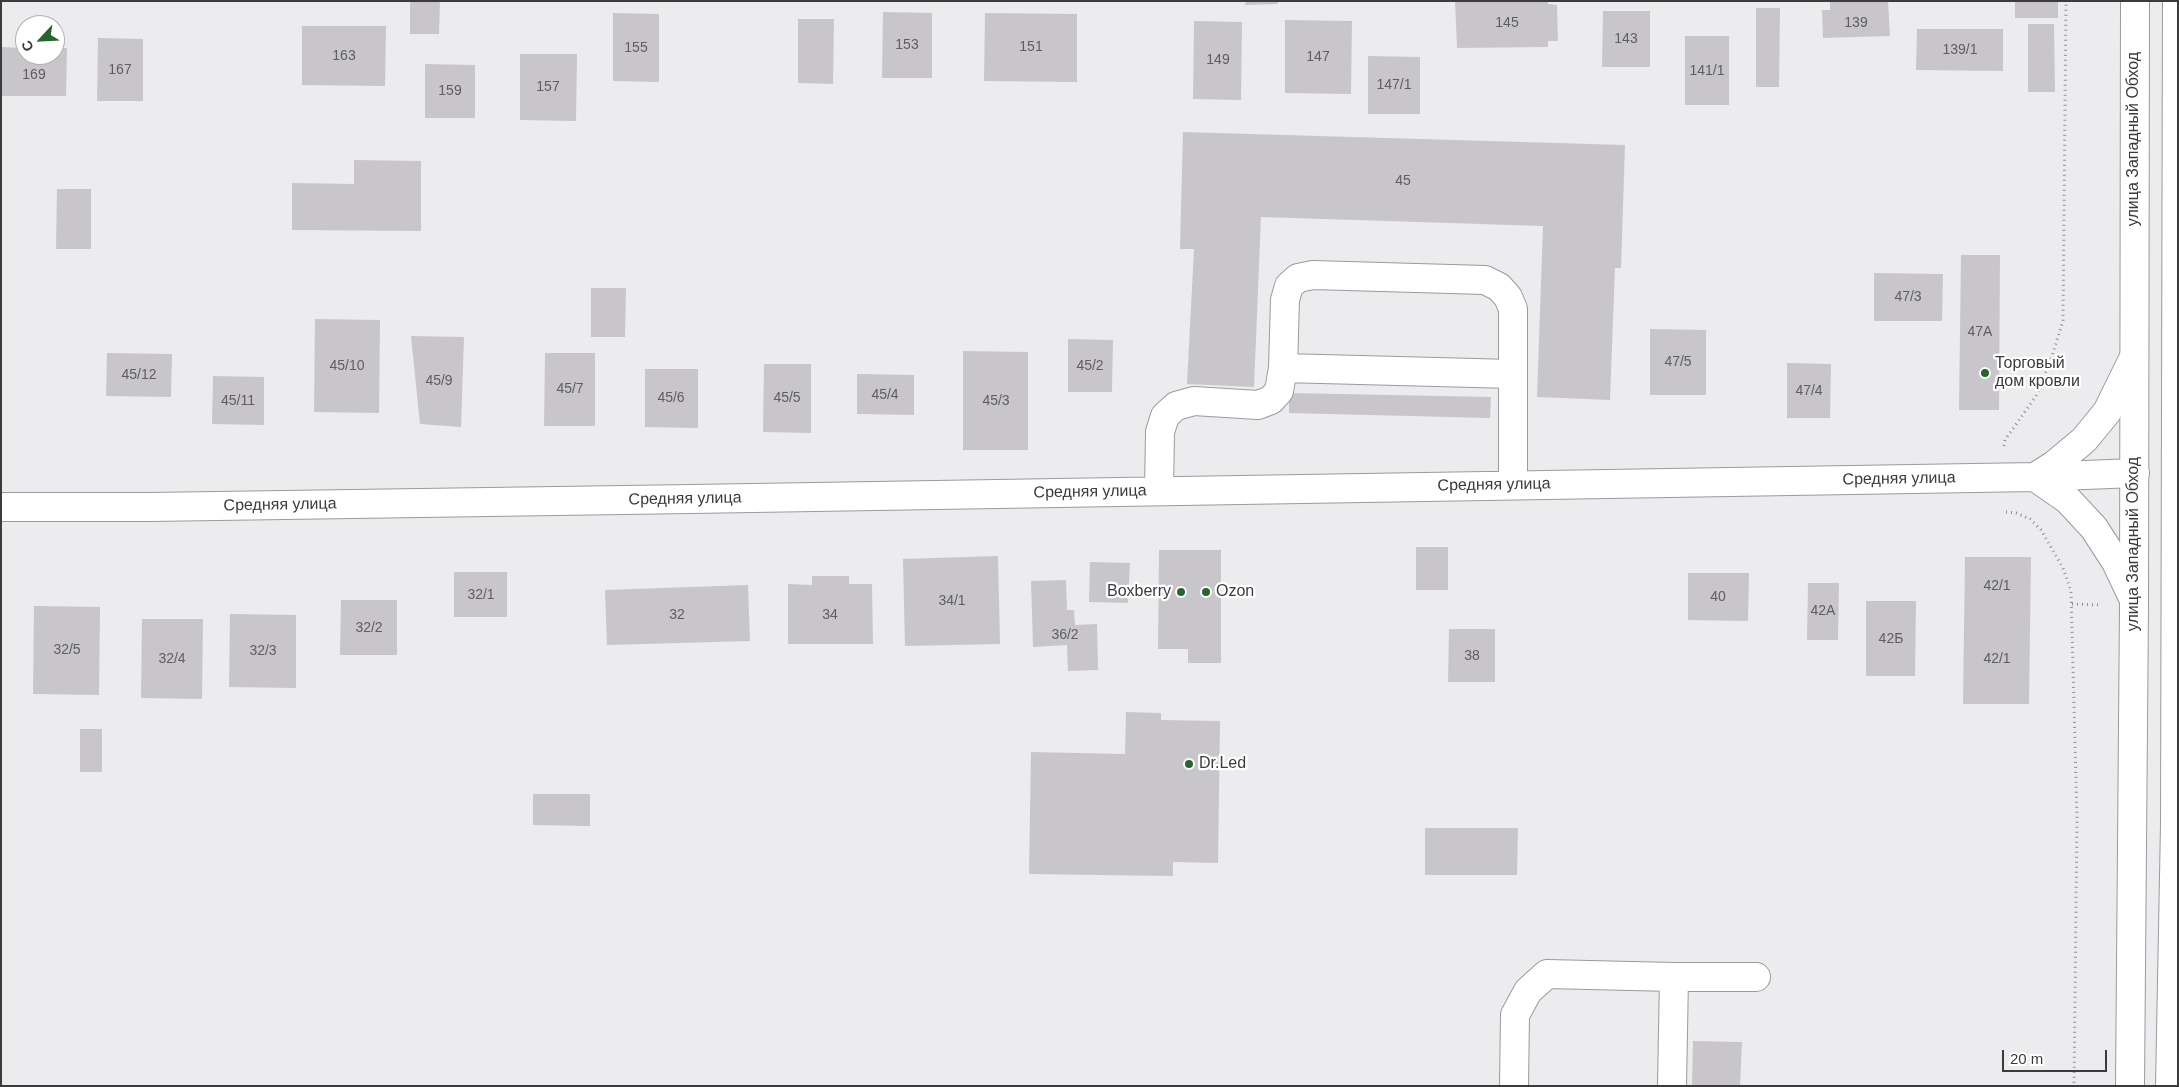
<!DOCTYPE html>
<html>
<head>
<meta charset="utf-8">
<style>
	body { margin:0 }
	#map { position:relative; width:2179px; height:1087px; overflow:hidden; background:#ecebee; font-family:Arial,sans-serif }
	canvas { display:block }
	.frame { position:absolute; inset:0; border:2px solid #3b3b3c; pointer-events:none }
	.north { position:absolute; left:15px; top:15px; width:50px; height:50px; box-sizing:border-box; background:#fff; border:1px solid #b1b1b1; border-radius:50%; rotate:245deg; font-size:14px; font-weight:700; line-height:20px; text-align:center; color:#3b3b3c }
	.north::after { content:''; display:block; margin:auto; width:18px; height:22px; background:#26652e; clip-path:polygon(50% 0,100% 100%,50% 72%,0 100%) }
	.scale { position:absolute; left:2002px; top:1050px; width:105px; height:22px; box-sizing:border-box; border:2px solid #3b3b3c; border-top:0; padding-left:6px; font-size:15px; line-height:18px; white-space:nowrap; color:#3b3b3c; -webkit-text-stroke:4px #fff; paint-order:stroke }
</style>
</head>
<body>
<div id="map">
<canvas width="2179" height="1087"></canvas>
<div class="frame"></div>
<div class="north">С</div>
<div class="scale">20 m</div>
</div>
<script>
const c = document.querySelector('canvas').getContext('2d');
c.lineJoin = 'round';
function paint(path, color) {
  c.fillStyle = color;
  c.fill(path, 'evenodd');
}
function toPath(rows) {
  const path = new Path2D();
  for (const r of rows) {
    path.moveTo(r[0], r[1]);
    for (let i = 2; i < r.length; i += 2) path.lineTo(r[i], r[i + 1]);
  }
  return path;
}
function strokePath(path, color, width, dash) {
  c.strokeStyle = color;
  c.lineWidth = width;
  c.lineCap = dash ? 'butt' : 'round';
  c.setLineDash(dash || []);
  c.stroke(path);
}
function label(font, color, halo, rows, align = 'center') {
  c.font = font + ' Arial,sans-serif';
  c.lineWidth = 4.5;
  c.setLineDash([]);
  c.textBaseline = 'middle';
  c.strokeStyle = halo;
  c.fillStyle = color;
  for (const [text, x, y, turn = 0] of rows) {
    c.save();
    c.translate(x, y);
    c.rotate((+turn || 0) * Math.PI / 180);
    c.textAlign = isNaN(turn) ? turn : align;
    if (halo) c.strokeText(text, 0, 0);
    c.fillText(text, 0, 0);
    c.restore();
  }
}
const building = toPath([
	[410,1,440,1,439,34,410,34],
	[1246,1,1278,1,1278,4,1245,5],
	[1455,1,1548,1,1548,4,1557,5,1558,41,1548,41,1548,47,1457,48],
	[1830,1,1888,1,1890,36,1823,38,1822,10,1830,10],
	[2015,1,2058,1,2058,18,2015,18],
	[1756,8,1780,8,1779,87,1756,87],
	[1603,11,1650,11,1650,67,1602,67],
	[883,12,932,13,932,78,882,78],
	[613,13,659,14,659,82,613,81],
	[985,13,1077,14,1077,82,984,81],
	[798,19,834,19,833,84,798,83],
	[1285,20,1352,21,1351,94,1285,93],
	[1194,21,1242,22,1241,100,1193,99],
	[2028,24,2054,24,2055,92,2028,92],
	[302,26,386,26,385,86,302,85],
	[1917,29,2003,29,2003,71,1916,70],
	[1685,36,1729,36,1729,105,1685,105],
	[98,38,143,39,143,101,97,101],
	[1,47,25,48,25,55,55,55,55,48,67,48,66,96,1,96],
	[520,54,577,54,576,121,520,120],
	[1368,56,1420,57,1420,114,1368,114],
	[425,64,475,65,475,118,425,118],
	[1183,132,1625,145,1621,268,1615,268,1610,400,1537,397,1543,226,1261,217,1254,387,1187,384,1194,249,1180,249],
	[354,160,421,161,421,231,292,230,292,183,354,184],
	[57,189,91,189,91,249,56,249],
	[1961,255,2000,255,1999,410,1959,410],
	[1874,273,1943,274,1942,321,1874,321],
	[591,288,626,288,625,337,591,337],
	[315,319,380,320,379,413,314,412],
	[1650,329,1706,330,1706,395,1650,395],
	[411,336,464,337,461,427,420,424],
	[1068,339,1113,340,1112,392,1068,392],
	[963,351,1028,352,1028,450,963,450],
	[107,353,172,354,171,397,106,396],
	[545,353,595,353,595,426,544,426],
	[1787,363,1831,364,1830,418,1787,418],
	[764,364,811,364,811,433,763,432],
	[645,369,698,369,698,428,645,427],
	[857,374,914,375,914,415,857,414],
	[213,376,264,377,264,425,212,424],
	[1289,393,1491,397,1490,418,1289,413],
	[1416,547,1448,547,1448,590,1416,590],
	[1159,550,1221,550,1221,663,1188,663,1188,649,1158,649],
	[998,556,1000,644,905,646,903,559],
	[1965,557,2031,557,2029,704,1963,704],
	[1090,562,1130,563,1128,603,1089,602],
	[454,572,507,572,507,617,454,617],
	[1688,573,1749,573,1748,621,1688,620],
	[812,576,849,576,849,584,872,584,873,644,788,644,788,584,812,585],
	[1066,580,1067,610,1074,610,1075,625,1097,624,1098,670,1068,671,1067,645,1033,647,1031,581],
	[1808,583,1839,583,1838,640,1807,640],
	[748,585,750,641,607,645,605,590],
	[341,600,397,600,397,655,340,655],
	[1866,601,1916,601,1915,676,1866,676],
	[34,606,100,607,99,695,33,694],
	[230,614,296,615,296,688,229,687],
	[142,619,203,619,202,699,141,698],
	[1449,629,1495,629,1495,682,1448,682],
	[1126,712,1161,713,1161,720,1220,721,1218,863,1173,862,1173,876,1029,874,1031,752,1125,754],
	[80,729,102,729,102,772,80,772],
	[533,794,590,794,590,826,533,825],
	[1425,828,1518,828,1517,875,1425,875],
	[1693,1041,1742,1042,1740,1086,1692,1086]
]);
const path = toPath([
	[2004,446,2005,440,2036,396,2050,362,2063,321,2066,1],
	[2006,512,2016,513,2030,519,2041,530,2063,568,2071,591,2077,819,2074,1086],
	[2072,604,2102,605]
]);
const minor = toPath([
	[1283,368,1513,374],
	[2035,477,2068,500,2094,528,2116,562,2134,600],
	[2035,477,2054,465,2084,440,2107,412,2134,357],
	[1159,491,1160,432,1165,416,1176,406,1194,401,1258,405,1271,400,1279,391,1283,368,1285,300,1289,286,1298,278,1313,275,1485,280,1499,287,1508,297,1513,309,1513,485],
	[1,507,149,507,692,499,2035,477,2135,473],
	[1674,977,1756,977],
	[1514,1086,1515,1015,1528,991,1547,974,1674,977,1672,1086]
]);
const highway = toPath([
	[2130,1086,2134,606,2135,1],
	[2170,1086,2175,825,2177,1]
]);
const markers = [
	[1985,373,5,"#26652e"],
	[1181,592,5,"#26652e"],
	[1206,592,5,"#26652e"],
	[1189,764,5,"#26652e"]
];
const numberNames = [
	["145",1507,23],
	["139",1856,23],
	["143",1626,39],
	["153",907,45],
	["151",1031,47],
	["155",636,48],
	["139/1",1960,50],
	["163",344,56],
	["147",1318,57],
	["149",1218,60],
	["167",120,70],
	["141/1",1707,71],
	["169",34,75],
	["147/1",1394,85],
	["157",548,87],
	["159",450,91],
	["45",1403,181],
	["47/3",1908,297],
	["47А",1980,332],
	["47/5",1678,362],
	["45/10",347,366],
	["45/2",1090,366],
	["45/12",139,375],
	["45/9",439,381],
	["45/7",570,389],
	["47/4",1809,391],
	["45/4",885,395],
	["45/6",671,398],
	["45/5",787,398],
	["45/11",238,401],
	["45/3",996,401],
	["42/1",1997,586],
	["32/1",481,595],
	["40",1718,597],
	["34/1",952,601],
	["42А",1823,611],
	["32",677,615],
	["34",830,615],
	["32/2",369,628],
	["36/2",1065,635],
	["42Б",1891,639],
	["32/5",67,650],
	["32/3",263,651],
	["38",1472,656],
	["32/4",172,659],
	["42/1",1997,659]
];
const streetNames = [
	["улица Западный Обход",2134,139,-90],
	["Средняя улица",1899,479,-1],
	["Средняя улица",1494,485,-1],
	["Средняя улица",1090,492,-1],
	["Средняя улица",685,499,-1],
	["Средняя улица",280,505,-1],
	["улица Западный Обход",2134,544,-90]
];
const poiNames = [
	["Торговый",1995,364],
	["дом кровли",1995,382],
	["Boxberry",1171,592,"right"],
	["Ozon",1216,592],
	["Dr.Led",1199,764]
];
paint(building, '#c8c6ca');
strokePath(minor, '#9b9a9d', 30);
strokePath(highway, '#9b9a9d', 30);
strokePath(path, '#909092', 3, [1, 4]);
strokePath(minor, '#fff', 28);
strokePath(highway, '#fff', 28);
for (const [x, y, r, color] of markers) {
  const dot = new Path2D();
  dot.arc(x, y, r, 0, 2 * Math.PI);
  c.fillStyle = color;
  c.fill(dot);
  strokePath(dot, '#fff', 2);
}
label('14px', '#5e5e60', null, numberNames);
label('16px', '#3b3b3c', '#fff', streetNames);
label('16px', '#3b3b3c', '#fff', poiNames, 'left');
</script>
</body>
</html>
